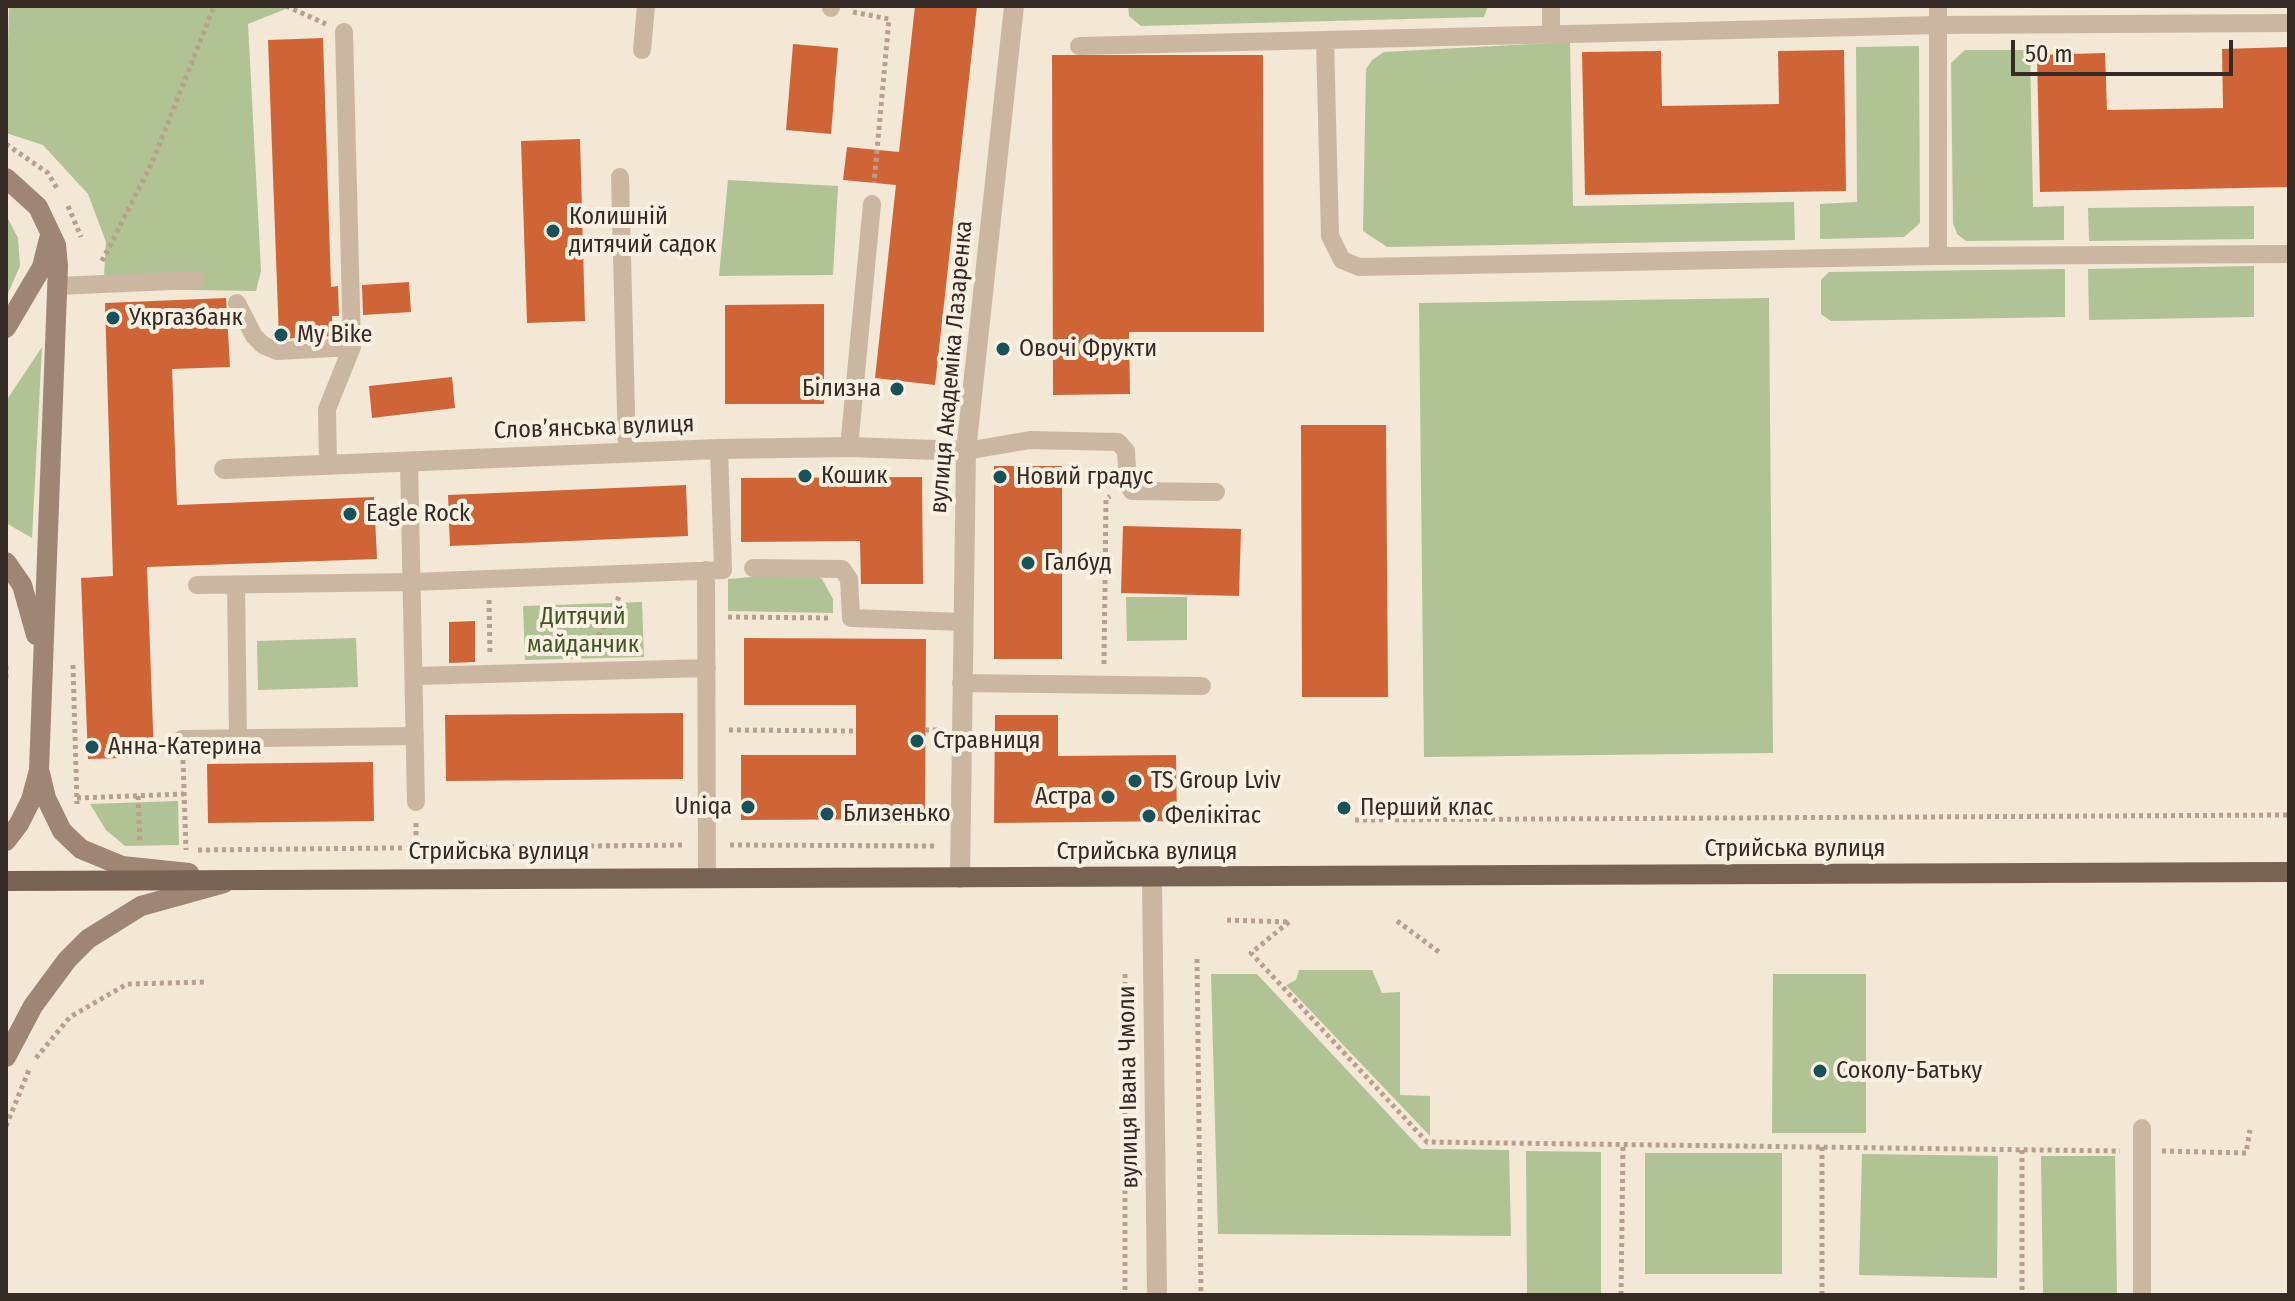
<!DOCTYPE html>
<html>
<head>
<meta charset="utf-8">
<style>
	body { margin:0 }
	#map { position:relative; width:2295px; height:1301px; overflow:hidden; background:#f3e7d6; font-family:"Fira Sans Condensed",sans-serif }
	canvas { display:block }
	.frame { position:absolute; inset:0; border:8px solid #352b25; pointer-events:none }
	.scale { position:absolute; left:2011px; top:40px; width:222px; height:36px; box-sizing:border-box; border:4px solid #352b25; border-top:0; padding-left:10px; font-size:24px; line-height:28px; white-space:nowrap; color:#352b25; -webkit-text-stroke:6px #faf1e2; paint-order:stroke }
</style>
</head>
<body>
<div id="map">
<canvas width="2295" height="1301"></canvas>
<div class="frame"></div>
<div class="scale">50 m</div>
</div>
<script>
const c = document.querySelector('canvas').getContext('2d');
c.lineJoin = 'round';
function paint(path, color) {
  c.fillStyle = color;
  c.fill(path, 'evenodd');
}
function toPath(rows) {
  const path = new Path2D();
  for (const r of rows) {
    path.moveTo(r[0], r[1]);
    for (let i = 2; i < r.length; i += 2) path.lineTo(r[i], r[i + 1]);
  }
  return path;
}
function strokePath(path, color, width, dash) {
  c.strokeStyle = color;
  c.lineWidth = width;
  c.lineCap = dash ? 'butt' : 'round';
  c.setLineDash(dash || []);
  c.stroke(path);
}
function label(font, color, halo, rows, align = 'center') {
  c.font = font + ' "Fira Sans Condensed",sans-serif';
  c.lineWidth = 8;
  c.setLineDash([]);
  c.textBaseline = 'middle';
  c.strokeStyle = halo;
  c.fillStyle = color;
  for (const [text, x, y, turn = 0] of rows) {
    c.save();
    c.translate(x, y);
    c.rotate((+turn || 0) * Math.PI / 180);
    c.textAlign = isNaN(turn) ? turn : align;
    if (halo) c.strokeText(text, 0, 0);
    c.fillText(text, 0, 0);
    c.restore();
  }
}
const green = toPath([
	[9,6,293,6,248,24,261,271,256,291,133,289,104,276,106,242,88,194,43,145,6,133],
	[1128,6,1488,6,1484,17,1141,26,1129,16],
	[1570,42,1573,206,1794,202,1795,240,1387,247,1363,231,1366,69,1372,60,1384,52],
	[1919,46,1920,223,1904,237,1820,239,1820,204,1857,202,1856,47],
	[1965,50,2030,50,2033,207,2064,206,2064,240,1966,241,1957,234,1953,223,1951,63],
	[728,180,838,186,833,275,719,276],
	[2254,206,2254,239,2089,241,2088,208],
	[6,215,18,238,20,266,6,298],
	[2254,266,2254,317,2089,320,2088,269],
	[2065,269,2065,317,1831,321,1821,314,1821,280,1829,272],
	[1769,298,1773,753,1424,757,1419,303],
	[42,347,32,538,6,523,6,401],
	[810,572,822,579,833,599,833,613,728,611,728,579],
	[1126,597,1187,597,1187,640,1127,641],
	[642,602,644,657,525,660,523,606],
	[356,638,358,687,258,690,257,641],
	[178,801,179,845,125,846,106,830,90,804],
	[1299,970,1372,970,1382,993,1400,992,1400,1095,1430,1096,1430,1136,1286,985,1296,980],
	[1211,974,1257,974,1421,1149,1509,1150,1511,1236,1218,1234],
	[1773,974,1866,974,1866,1133,1772,1133],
	[1526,1151,1601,1152,1601,1295,1527,1295],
	[1645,1153,1782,1153,1782,1274,1645,1274],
	[1862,1154,1998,1156,1997,1278,1859,1275],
	[2041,1156,2115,1156,2117,1295,2043,1295]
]);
const building = toPath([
	[915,6,977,6,935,385,875,378,896,185,843,180,847,147,899,152],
	[323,38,331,287,338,286,339,316,332,316,333,336,279,339,268,40],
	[793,44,838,48,831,134,786,130],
	[2289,47,2289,187,2040,192,2037,55,2105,53,2107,110,2223,108,2222,49],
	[1844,50,1846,191,1585,195,1582,52,1661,51,1662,106,1779,104,1778,51],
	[1052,55,1263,55,1264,332,1129,332,1130,394,1053,395],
	[580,139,585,321,527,323,521,141],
	[409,282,411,312,363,315,362,285],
	[226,298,230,367,172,369,177,505,374,497,377,559,147,567,154,757,88,759,81,578,113,576,105,303],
	[824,304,824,404,725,404,725,305],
	[452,377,455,408,372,418,369,386],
	[1301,425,1386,425,1388,697,1302,697],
	[994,466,1062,466,1062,659,994,659],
	[922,477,923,584,861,584,860,541,741,542,741,478],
	[686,485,688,536,450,546,448,495],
	[1123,526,1241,529,1239,596,1121,593],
	[475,621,475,662,449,663,449,622],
	[744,638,926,639,925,819,741,820,741,755,856,755,856,705,744,705],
	[683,713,683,779,446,781,445,715],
	[995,715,1058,715,1058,756,1176,755,1177,821,994,823],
	[373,762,374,821,208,823,207,764]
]);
const path = toPath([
	[286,6,326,24],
	[853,12,889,19,874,183],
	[6,144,48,173,58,190],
	[68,206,81,237],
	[102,261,152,163,214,6],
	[489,600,490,654],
	[728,617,830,618],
	[591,650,620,595],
	[1104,664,1106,499,1110,496],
	[73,665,77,804],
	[6,666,6,678],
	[729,730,856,731],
	[925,730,940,730],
	[183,760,186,850],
	[138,796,140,843],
	[77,798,184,794],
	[1355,820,2289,815],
	[416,823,416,847],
	[730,845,936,846],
	[198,850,684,845],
	[1227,920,1288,922],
	[1397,921,1439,952],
	[1289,922,1251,953,1427,1142,2120,1151],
	[1197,959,1201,1295],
	[1125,974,1125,1295],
	[36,1058,70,1017,127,984,207,982],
	[6,1126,29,1070],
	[1822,1147,1822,1295],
	[2022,1150,2022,1295],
	[2162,1151,2246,1153,2250,1130],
	[1621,1295,1623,1144]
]);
const service = toPath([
	[1551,6,1551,34],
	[1938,6,1938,256],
	[831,8,831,6],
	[1325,40,1330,236,1342,260,1359,267,1938,256,2289,254],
	[1079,46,1938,25,2289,23],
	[642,50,646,6],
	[620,177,627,452],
	[58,286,195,280],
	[237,303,254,336,263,345,277,351,352,347],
	[849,447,872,204],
	[966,451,1030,440,1118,442,1126,451,1128,485,1132,491,1216,492],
	[409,461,416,802],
	[328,465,327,409,352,347,344,32],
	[753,568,842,569,849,579,851,618,963,622],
	[706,570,707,878],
	[197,585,412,582,723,570,719,449],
	[236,585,238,739],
	[415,676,707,668],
	[961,683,1202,686],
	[182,739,415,736],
	[2142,1295,2142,1128]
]);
const minor = toPath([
	[224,469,719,449,849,447,966,451],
	[960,878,966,451,1014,6]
]);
const tertiary = toPath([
	[1152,879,1157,1295]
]);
const secondary = toPath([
	[6,178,38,207,56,245,58,266,39,770,31,800,19,824,6,841],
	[6,328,42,267,49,239],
	[6,562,22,585,36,635],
	[40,773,46,798,62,831,81,849,122,866,189,873],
	[6,1057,33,1006,67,960,88,939,141,906,224,883]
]);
const primary = toPath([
	[6,881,2289,872]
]);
const markers = [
	[553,231,8,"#175159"],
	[113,318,8,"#175159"],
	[281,335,8,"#175159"],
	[1003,349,8,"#175159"],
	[897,389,8,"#175159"],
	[805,476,8,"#175159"],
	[1000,477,8,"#175159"],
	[350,514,8,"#175159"],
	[1028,563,8,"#175159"],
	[917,741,8,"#175159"],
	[92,747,8,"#175159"],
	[1135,781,8,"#175159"],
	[1108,797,8,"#175159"],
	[748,807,8,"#175159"],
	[1344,808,8,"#175159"],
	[827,814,8,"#175159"],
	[1149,816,8,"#175159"],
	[1820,1071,8,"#175159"]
];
const poiNames = [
	["Колишній",569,217],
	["дитячий садок",569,245],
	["Укргазбанк",129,318],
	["My Bike",297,335],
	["Овочі Фрукти",1019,349],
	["Білизна",881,389,"right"],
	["Кошик",821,476],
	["Новий градус",1016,477],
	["Eagle Rock",366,514],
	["Галбуд",1044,563],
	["Стравниця",933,741],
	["Анна-Катерина",108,747],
	["TS Group Lviv",1151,781],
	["Астра",1092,797,"right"],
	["Uniqa",732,807,"right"],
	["Перший клас",1360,808],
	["Близенько",843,814],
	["Фелікітас",1165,816],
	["Соколу-Батьку",1836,1071]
];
const streetNames = [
	["вулиця Академіка Лазаренка",952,367,-85],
	["Словʼянська вулиця",594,428,-2],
	["Стрийська вулиця",1795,849],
	["Стрийська вулиця",499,852],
	["Стрийська вулиця",1147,852],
	["вулиця Івана Чмоли",1129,1087,-91]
];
const parkNames = [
	["Дитячий",583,617],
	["майданчик",583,645]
];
paint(green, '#b1c295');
paint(building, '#cf6537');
strokePath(path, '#b7a18c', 5, [4, 4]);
strokePath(service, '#cbb7a1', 18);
strokePath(minor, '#cbb7a1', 20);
strokePath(tertiary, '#cbb7a1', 20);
strokePath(secondary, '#9f8573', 20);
strokePath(primary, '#786254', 20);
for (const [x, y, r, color] of markers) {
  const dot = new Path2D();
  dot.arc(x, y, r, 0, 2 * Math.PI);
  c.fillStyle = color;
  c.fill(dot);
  strokePath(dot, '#faf1e2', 3);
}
label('24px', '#352b25', '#faf1e2', poiNames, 'left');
label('24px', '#352b25', '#faf1e2', streetNames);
label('24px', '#415527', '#faf1e2', parkNames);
</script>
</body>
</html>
